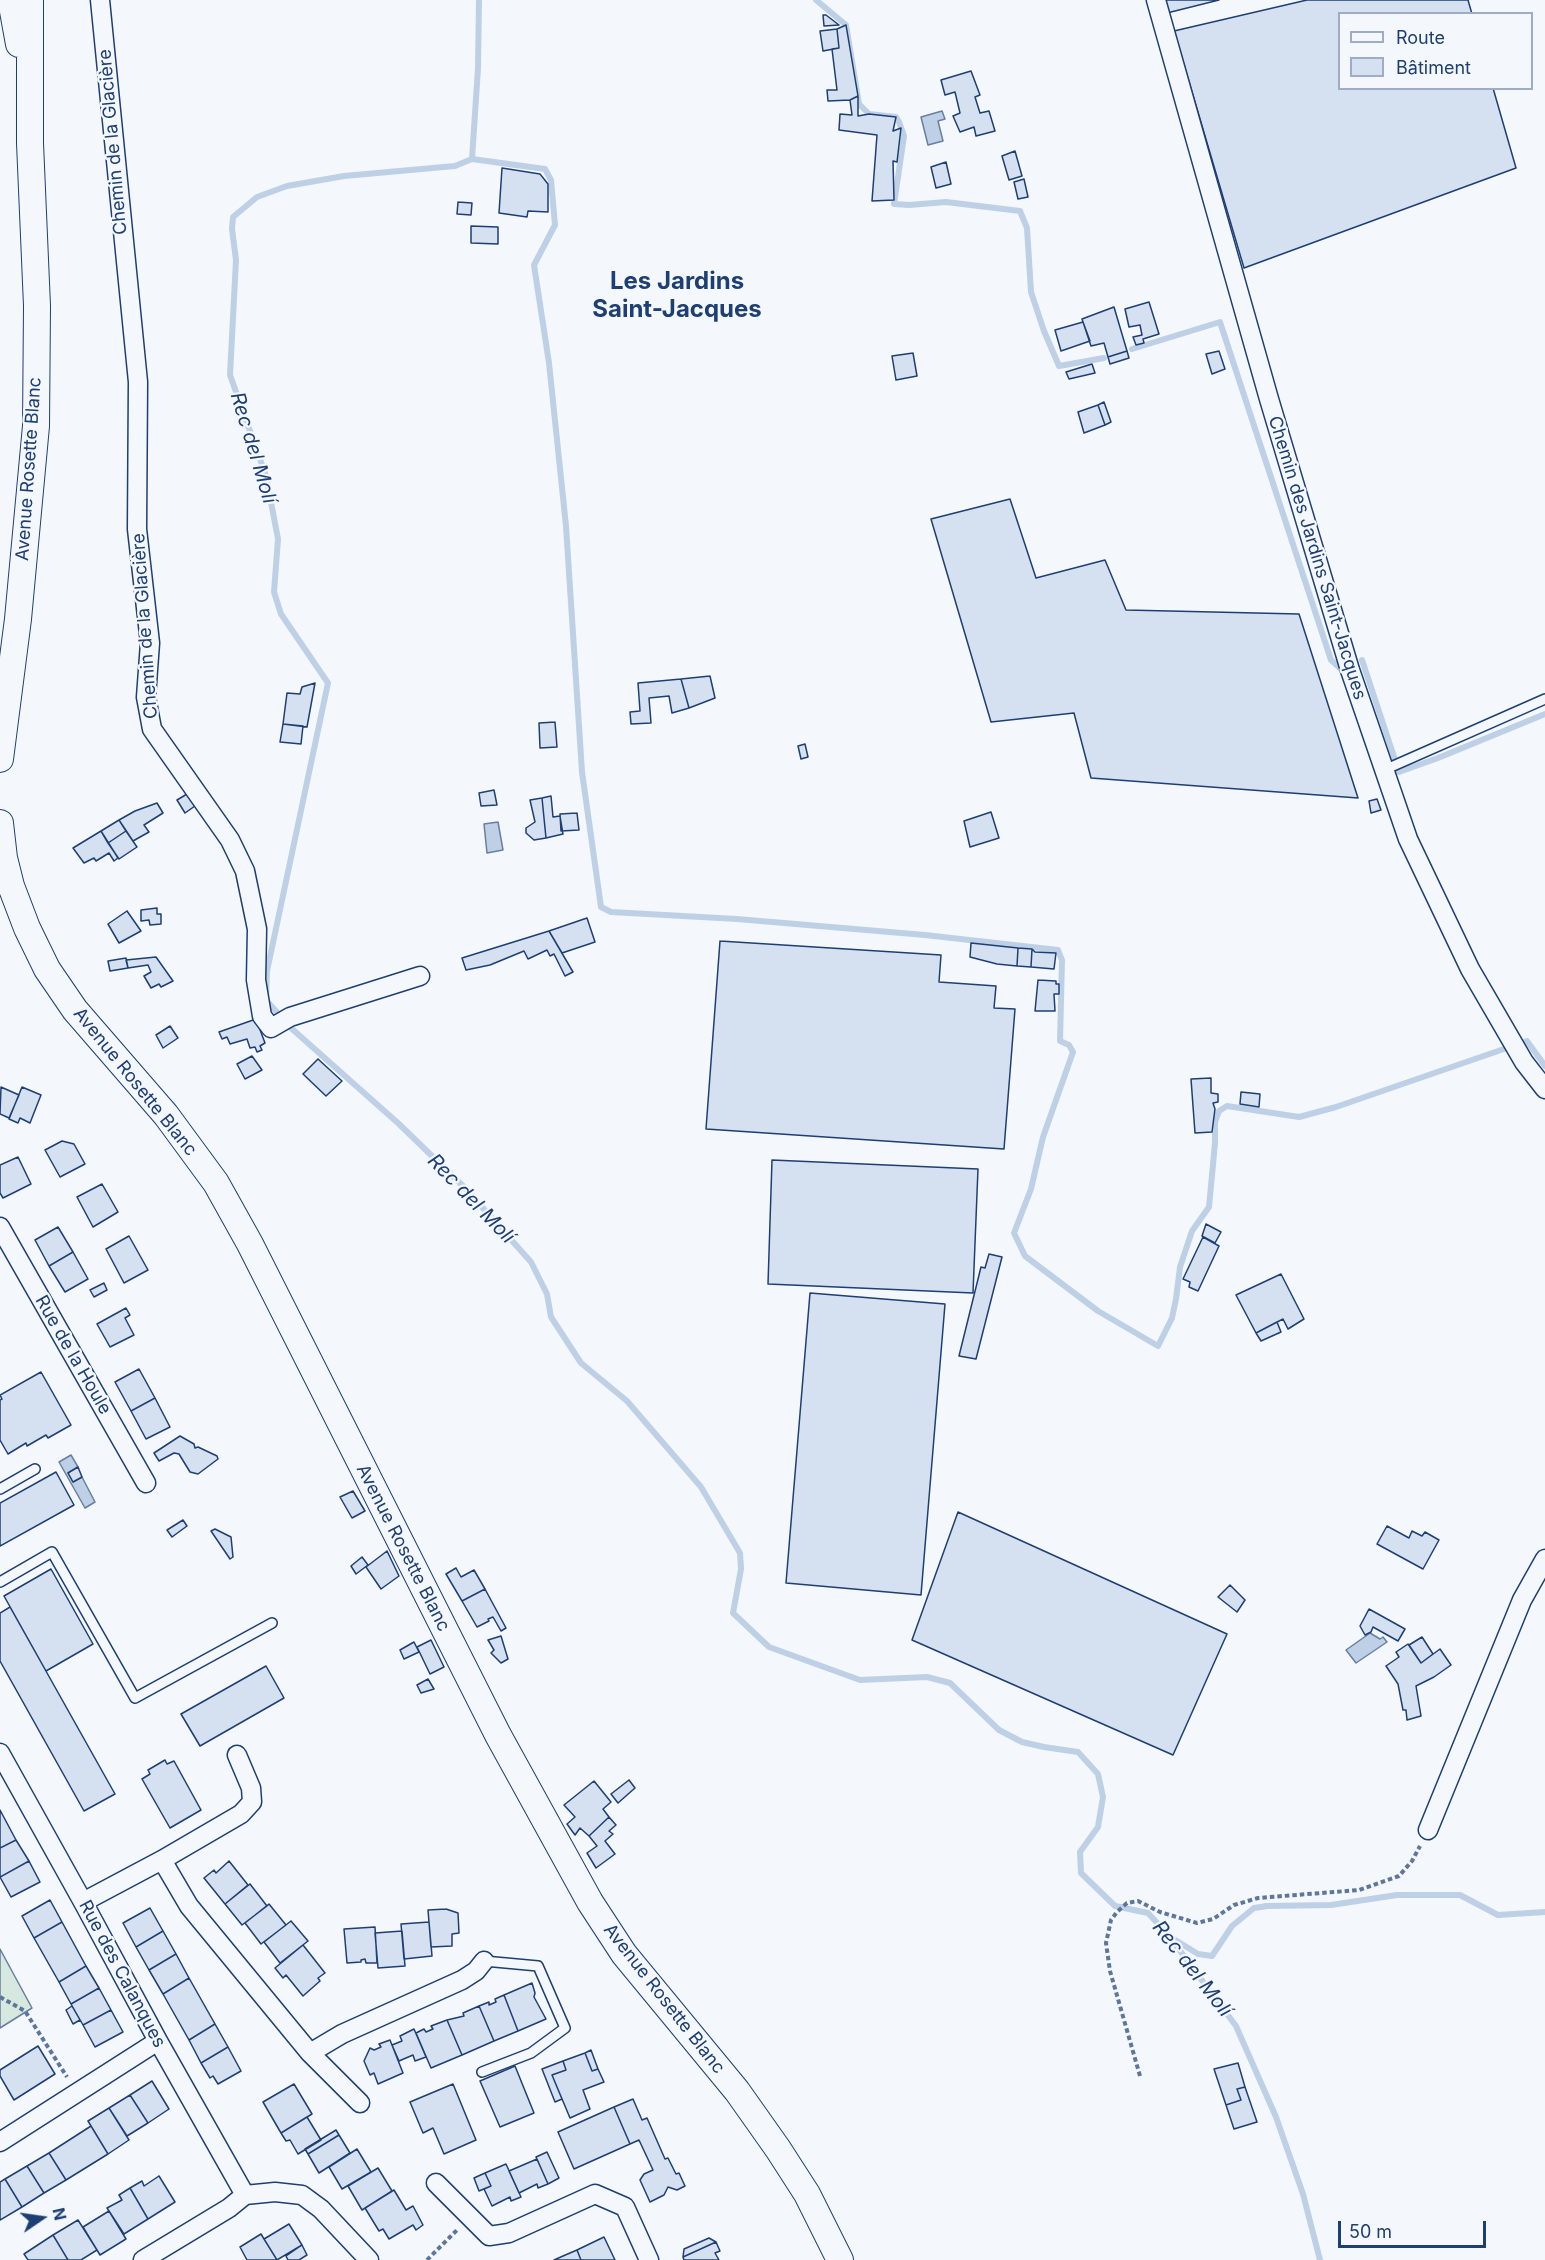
<!DOCTYPE html>
<html>
<head>
<meta charset="utf-8">
<style>
	body { margin:0 }
	#map { position:relative; width:1545px; height:2260px; overflow:hidden; background:#f4f7fb; font-family:Inter,sans-serif }
	canvas { display:block }
	.legend { position:absolute; left:1338px; top:12px; width:195px; height:78px; box-sizing:border-box; background:#f4f7fb; border:2px solid #9eadc5; margin:0; padding:8px 10px; list-style:none; font-size:18px; color:#1d3f73 }
	.legend li { display:flex; align-items:center; gap:12px; height:30px }
	.legend b { width:30px; border:2px solid #9eadc5 }
	.north { position:absolute; left:12px; top:2188px; width:60px; height:60px; -webkit-text-stroke:4px #f4f7fb; paint-order:stroke; rotate:77deg; font-size:16px; font-weight:700; line-height:24px; text-align:center; color:#1d3f73 }
	.north::after { content:''; display:block; margin:auto; width:21px; height:27px; background:#1d3f73; clip-path:polygon(50% 0,100% 100%,50% 72%,0 100%) }
	.scale { position:absolute; left:1338px; top:2221px; width:148px; height:27px; box-sizing:border-box; border:3px solid #1d3f73; border-top:0; padding-left:8px; font-size:18px; line-height:21px; white-space:nowrap; color:#1d3f73; -webkit-text-stroke:4px #f4f7fb; paint-order:stroke }
</style>
</head>
<body>
<div id="map">
<canvas width="1545" height="2260"></canvas>
<ul class="legend">
<li><b style="height:8px;background:#f4f7fb"></b>Route</li>
<li><b style="height:16px;background:#d5e0f0"></b>Bâtiment</li>
</ul>
<div class="north">N</div>
<div class="scale">50 m</div>
</div>
<script>
const c = document.querySelector('canvas').getContext('2d');
c.lineJoin = 'round';
function paint(path, color) {
  c.fillStyle = color;
  c.fill(path, 'evenodd');
}
function toPath(rows) {
  const path = new Path2D();
  for (const r of rows) {
    path.moveTo(r[0], r[1]);
    for (let i = 2; i < r.length; i += 2) path.lineTo(r[i], r[i + 1]);
  }
  return path;
}
function strokePath(path, color, width, dash) {
  c.strokeStyle = color;
  c.lineWidth = width;
  c.lineCap = dash ? 'butt' : 'round';
  c.setLineDash(dash || []);
  c.stroke(path);
}
function label(font, color, halo, rows, align = 'center') {
  c.font = font + ' Inter,sans-serif';
  c.lineWidth = 4.5;
  c.setLineDash([]);
  c.textBaseline = 'middle';
  c.strokeStyle = halo;
  c.fillStyle = color;
  for (const [text, x, y, turn = 0] of rows) {
    c.save();
    c.translate(x, y);
    c.rotate((+turn || 0) * Math.PI / 180);
    c.textAlign = isNaN(turn) ? turn : align;
    if (halo) c.strokeText(text, 0, 0);
    c.fillText(text, 0, 0);
    c.restore();
  }
}
const green = toPath([
	[0,1949,32,2008,0,2028,0,1949]
]);
const water = toPath([
	[942,111,945,119,938,121,943,141,928,145,921,117,942,111],
	[498,822,503,850,487,853,484,824,498,822],
	[71,1455,78,1467,68,1473,73,1482,82,1477,95,1502,85,1508,59,1462,71,1455],
	[1370,1633,1380,1639,1383,1637,1387,1642,1356,1663,1346,1650,1370,1633]
]);
const stream = toPath([
	[479,0,478,68,472,159,455,166,344,176,287,186,257,197,233,217,232,229,236,260,230,375,266,476,278,539,274,592,281,614,328,683,267,971,266,1000,291,1028,399,1124,465,1188,531,1262,547,1294,551,1317,581,1363,627,1401,701,1487,740,1553,741,1569,733,1613,769,1647,860,1680,927,1677,950,1683,999,1730,1022,1742,1044,1747,1078,1752,1098,1774,1103,1797,1098,1827,1080,1852,1081,1873,1115,1906,1148,1913,1169,1936,1236,2026,1276,2117,1303,2194,1320,2260],
	[816,0,846,25,859,104,869,114,896,117,899,122,904,136,894,204,909,205,946,202,1020,211,1027,228,1031,292,1044,331,1059,366,1104,358],
	[472,159,545,169,551,180,555,225,534,265,549,363,566,526,582,772,601,907,611,912,737,919,925,935,1058,950,1062,960,1060,1041,1069,1045,1073,1052,1043,1137,1031,1189,1014,1233,1025,1256,1098,1311,1158,1346,1172,1318,1176,1299,1180,1267,1192,1231,1209,1207,1215,1143,1215,1122,1219,1111,1227,1106,1299,1117,1336,1107,1527,1041,1545,1066],
	[1132,349,1220,322,1331,660,1342,670],
	[1362,660,1399,772,1438,758,1545,714],
	[1172,1938,1198,1954,1212,1956,1232,1926,1254,1908,1267,1906,1331,1905,1397,1895,1460,1895,1498,1915,1545,1912]
]);
const building = toPath([
	[1164,0,1219,0,1167,13,1164,0],
	[1307,0,1468,0,1472,14,1340,14,1340,88,1493,88,1516,168,1244,268,1174,31,1307,0],
	[823,15,826,15,839,25,824,26,823,15],
	[846,25,858,96,850,100,828,101,827,90,837,90,832,49,839,48,837,29,846,25],
	[837,29,839,48,823,51,820,31,837,29],
	[971,71,980,95,975,97,980,113,989,111,995,131,976,136,974,127,960,132,953,116,960,113,955,92,945,95,941,80,971,71],
	[858,96,858,116,869,114,896,117,893,131,901,128,897,162,893,161,894,200,872,201,877,135,839,130,840,114,852,115,850,100,858,96],
	[1015,151,1022,176,1009,180,1002,156,1015,151],
	[946,162,951,184,936,188,931,167,946,162],
	[502,168,540,174,548,184,548,212,528,211,527,217,499,213,502,168],
	[1024,179,1028,197,1018,199,1014,182,1024,179],
	[458,202,472,203,471,215,457,214,458,202],
	[471,226,498,227,498,244,471,243,471,226],
	[1149,302,1159,334,1143,339,1144,343,1136,345,1133,337,1142,335,1140,325,1129,327,1125,309,1149,302],
	[1114,307,1127,351,1108,357,1104,343,1091,346,1082,319,1114,307],
	[1083,322,1090,341,1061,351,1055,330,1083,322],
	[1127,351,1129,358,1110,364,1108,357,1127,351],
	[1219,351,1225,369,1212,374,1206,354,1219,351],
	[913,353,917,376,896,380,892,356,913,353],
	[1092,364,1095,373,1069,379,1066,372,1092,364],
	[1104,402,1111,422,1105,425,1098,405,1104,402],
	[1098,405,1105,425,1084,433,1078,412,1098,405],
	[1010,499,1036,578,1105,560,1126,610,1299,614,1358,798,1091,778,1074,713,991,722,931,519,1010,499],
	[710,676,715,698,689,708,681,679,710,676],
	[681,679,689,708,672,713,669,696,649,698,651,723,631,724,630,712,640,711,638,683,681,679],
	[315,683,307,727,283,724,287,693,300,694,302,687,315,683],
	[555,722,557,747,540,748,539,723,555,722],
	[283,724,303,726,301,744,280,742,283,724],
	[805,744,808,757,801,759,798,746,805,744],
	[494,790,497,805,481,806,479,793,494,790],
	[187,794,195,806,185,813,177,800,187,794],
	[551,796,553,817,560,816,563,834,546,838,542,798,551,796],
	[542,798,546,838,534,840,526,833,526,828,535,822,530,800,542,798],
	[1377,799,1381,810,1371,813,1369,801,1377,799],
	[157,803,163,813,144,825,149,832,133,841,119,820,135,811,157,803],
	[991,812,999,838,970,847,964,821,991,812],
	[577,813,579,830,561,831,560,814,577,813],
	[119,820,126,831,108,843,101,831,119,820],
	[101,831,118,858,114,861,109,853,96,861,94,858,84,863,73,848,101,831],
	[126,831,137,847,119,859,108,843,126,831],
	[157,908,157,914,161,914,161,924,150,925,149,920,141,921,141,910,157,908],
	[127,911,141,931,119,943,108,924,127,911],
	[587,918,595,942,562,953,549,931,587,918],
	[549,931,573,972,565,976,554,954,550,956,547,950,528,959,524,951,490,965,466,970,462,958,549,931],
	[720,941,941,955,939,982,996,986,994,1008,1015,1009,1004,1149,706,1129,720,941],
	[971,943,1018,948,1017,966,997,964,970,957,971,943],
	[1018,948,1032,949,1031,967,1017,966,1018,948],
	[1032,949,1035,952,1056,953,1054,969,1031,967,1032,949],
	[156,957,173,981,161,987,159,984,151,988,144,976,151,972,148,965,128,968,126,960,156,957],
	[126,958,128,968,110,971,108,961,126,958],
	[1038,980,1056,981,1056,984,1059,984,1059,994,1054,994,1055,1011,1035,1011,1038,980],
	[256,1019,265,1043,260,1046,262,1050,257,1052,255,1047,250,1048,247,1039,230,1044,227,1037,222,1039,219,1032,256,1019],
	[170,1026,178,1038,163,1048,156,1035,170,1026],
	[252,1056,262,1070,245,1079,237,1064,252,1056],
	[318,1059,342,1081,326,1096,303,1074,318,1059],
	[1211,1078,1211,1093,1218,1094,1218,1102,1213,1103,1215,1109,1212,1132,1195,1133,1191,1079,1211,1078],
	[1,1087,19,1095,9,1118,0,1114,1,1087],
	[22,1087,41,1095,30,1123,20,1118,18,1123,9,1119,22,1087],
	[1241,1092,1260,1094,1259,1107,1240,1104,1241,1092],
	[62,1141,74,1144,85,1164,60,1177,45,1150,62,1141],
	[18,1157,31,1184,3,1198,0,1193,0,1165,18,1157],
	[772,1160,978,1169,973,1293,768,1284,772,1160],
	[102,1184,118,1212,93,1227,77,1197,102,1184],
	[1206,1224,1221,1232,1215,1243,1202,1236,1206,1224],
	[58,1227,73,1252,49,1266,35,1240,58,1227],
	[129,1236,148,1270,124,1283,106,1249,129,1236],
	[1203,1237,1219,1246,1198,1291,1189,1287,1190,1282,1183,1279,1203,1237],
	[73,1252,88,1279,65,1292,49,1266,73,1252],
	[989,1254,1002,1257,976,1359,959,1356,981,1267,985,1268,989,1254],
	[1281,1274,1304,1319,1288,1329,1283,1319,1256,1333,1236,1295,1281,1274],
	[104,1283,107,1290,94,1297,90,1290,104,1283],
	[810,1293,945,1304,921,1595,786,1583,810,1293],
	[126,1308,130,1315,125,1318,134,1335,110,1347,97,1324,126,1308],
	[1277,1322,1281,1332,1261,1341,1256,1333,1277,1322],
	[139,1369,155,1398,131,1411,115,1382,139,1369],
	[41,1372,71,1425,48,1438,46,1435,27,1446,26,1443,8,1454,0,1440,0,1400,2,1399,0,1395,41,1372],
	[155,1398,170,1427,146,1439,131,1411,155,1398],
	[180,1436,194,1444,195,1448,198,1447,217,1456,218,1459,198,1474,190,1472,179,1454,174,1453,159,1461,154,1453,180,1436],
	[78,1467,82,1477,73,1482,68,1473,78,1467],
	[56,1472,74,1505,0,1546,0,1503,56,1472],
	[353,1491,365,1511,352,1518,340,1497,353,1491],
	[958,1512,1227,1634,1173,1755,912,1640,958,1512],
	[183,1520,187,1526,172,1537,167,1530,183,1520],
	[1387,1526,1409,1538,1412,1531,1422,1536,1425,1532,1439,1540,1423,1569,1377,1544,1387,1526],
	[215,1529,231,1537,233,1557,230,1559,211,1531,215,1529],
	[387,1551,399,1576,381,1589,366,1567,387,1551],
	[362,1557,368,1565,356,1574,351,1566,362,1557],
	[456,1568,461,1577,474,1570,485,1589,462,1601,446,1574,456,1568],
	[51,1569,93,1644,46,1671,4,1596,51,1569],
	[1230,1585,1245,1600,1237,1612,1218,1597,1230,1585],
	[485,1589,506,1628,501,1631,493,1617,488,1619,489,1621,477,1627,462,1601,485,1589],
	[10,1607,115,1794,84,1811,0,1661,0,1613,10,1607],
	[1369,1609,1405,1629,1398,1641,1373,1627,1371,1632,1365,1635,1360,1626,1369,1609],
	[501,1636,508,1659,501,1663,491,1653,494,1650,488,1640,501,1636],
	[1422,1637,1433,1654,1421,1663,1409,1645,1422,1637],
	[431,1640,444,1667,430,1674,417,1647,431,1640],
	[414,1642,419,1652,404,1659,400,1650,414,1642],
	[1408,1644,1421,1663,1440,1649,1451,1665,1434,1677,1416,1686,1421,1716,1407,1720,1406,1710,1403,1710,1398,1684,1386,1666,1399,1657,1396,1652,1408,1644],
	[266,1666,284,1698,200,1746,181,1714,266,1666],
	[428,1679,434,1689,421,1693,417,1685,428,1679],
	[165,1760,167,1764,174,1761,201,1810,170,1828,142,1779,150,1774,148,1770,165,1760],
	[629,1780,635,1788,618,1803,611,1794,629,1780],
	[594,1781,611,1802,603,1809,609,1817,589,1836,580,1828,575,1835,567,1824,575,1817,564,1805,594,1781],
	[0,1810,16,1840,0,1848,0,1810],
	[609,1817,616,1825,609,1831,613,1834,605,1841,615,1854,596,1868,587,1853,597,1846,589,1836,609,1817],
	[16,1840,29,1861,0,1877,0,1848,16,1840],
	[29,1861,40,1882,11,1897,0,1877,29,1861],
	[229,1861,248,1885,225,1904,204,1878,214,1870,216,1873,229,1861],
	[250,1884,267,1906,242,1925,225,1904,250,1884],
	[50,1900,62,1922,34,1938,22,1916,50,1900],
	[269,1904,286,1925,261,1944,245,1923,269,1904],
	[150,1908,163,1931,136,1947,123,1923,150,1908],
	[446,1909,458,1913,459,1933,452,1934,452,1946,431,1947,428,1910,446,1909],
	[291,1921,308,1941,280,1963,264,1942,291,1921],
	[62,1922,86,1966,59,1982,34,1938,62,1922],
	[429,1922,432,1956,404,1959,401,1924,429,1922],
	[375,1927,377,1963,366,1963,365,1959,361,1960,361,1962,347,1963,344,1929,375,1927],
	[163,1931,176,1954,149,1970,136,1947,163,1931],
	[402,1931,405,1966,378,1968,375,1933,402,1931],
	[303,1945,325,1973,318,1978,320,1981,303,1996,286,1975,283,1978,275,1968,303,1945],
	[176,1954,189,1978,163,1994,149,1970,176,1954],
	[86,1966,99,1988,71,2004,59,1982,86,1966],
	[189,1978,215,2024,189,2040,163,1994,189,1978],
	[532,1983,535,1993,534,1997,546,2019,518,2031,504,1995,532,1983],
	[99,1988,111,2010,83,2025,71,2004,99,1988],
	[504,1995,518,2031,494,2041,479,2006,489,2002,489,2005,496,2002,495,1999,504,1995],
	[72,2006,80,2020,73,2024,66,2010,72,2006],
	[479,2006,494,2041,462,2055,447,2020,464,2016,463,2013,479,2006],
	[111,2010,123,2032,95,2047,83,2025,111,2010],
	[447,2020,462,2055,431,2068,416,2033,424,2029,426,2032,433,2029,431,2026,447,2020],
	[215,2024,228,2047,201,2063,189,2040,215,2024],
	[414,2029,426,2057,415,2061,413,2055,399,2061,392,2045,402,2041,400,2036,414,2029],
	[390,2040,403,2073,378,2084,374,2073,370,2075,364,2061,370,2048,374,2050,381,2047,379,2044,390,2040],
	[38,2046,55,2074,14,2100,0,2076,0,2070,38,2046],
	[228,2047,241,2071,218,2084,213,2076,210,2078,201,2063,228,2047],
	[591,2050,598,2069,592,2071,585,2053,591,2050],
	[585,2053,592,2071,598,2069,604,2082,583,2090,590,2109,570,2118,552,2075,566,2070,563,2061,585,2053],
	[563,2061,566,2070,552,2075,562,2099,555,2102,542,2069,563,2061],
	[1238,2063,1245,2087,1237,2089,1241,2100,1226,2105,1214,2069,1238,2063],
	[515,2066,534,2113,500,2127,480,2081,515,2066],
	[152,2081,169,2109,148,2123,130,2095,152,2081],
	[294,2084,312,2114,281,2133,263,2102,294,2084],
	[453,2084,476,2140,444,2154,433,2128,423,2133,410,2102,453,2084],
	[1245,2087,1257,2122,1234,2129,1226,2105,1241,2100,1237,2089,1245,2087],
	[130,2095,148,2123,127,2136,109,2108,130,2095],
	[633,2099,642,2120,647,2118,665,2159,668,2158,676,2174,679,2173,685,2186,677,2190,668,2187,664,2195,650,2202,640,2180,644,2174,653,2170,639,2140,630,2144,614,2107,633,2099],
	[614,2107,630,2144,574,2169,558,2132,614,2107],
	[109,2108,129,2140,108,2154,88,2121,109,2108],
	[307,2117,321,2140,298,2154,290,2140,286,2141,281,2133,307,2117],
	[91,2126,108,2154,66,2180,49,2153,91,2126],
	[336,2130,339,2135,308,2154,305,2149,336,2130],
	[339,2135,350,2153,319,2173,308,2154,339,2135],
	[357,2149,371,2172,342,2189,329,2167,357,2149],
	[547,2152,559,2178,548,2184,536,2157,547,2152],
	[49,2153,66,2180,44,2193,27,2166,49,2153],
	[537,2159,548,2184,538,2188,537,2184,519,2193,509,2171,537,2159],
	[506,2164,521,2197,511,2201,510,2197,492,2206,484,2189,491,2186,485,2173,506,2164],
	[27,2166,44,2193,22,2207,5,2179,27,2166],
	[378,2168,392,2191,362,2210,348,2186,378,2168],
	[485,2173,491,2186,479,2191,474,2178,485,2173],
	[159,2176,175,2202,148,2219,130,2188,142,2181,144,2186,159,2176],
	[5,2179,22,2207,0,2220,0,2182,5,2179],
	[130,2188,148,2219,124,2234,107,2208,122,2200,119,2195,130,2188],
	[394,2190,406,2210,413,2206,423,2225,416,2230,413,2225,389,2239,383,2229,379,2231,365,2208,394,2190],
	[109,2211,126,2239,100,2255,83,2227,109,2211],
	[78,2220,97,2250,81,2260,68,2260,53,2235,78,2220],
	[289,2224,302,2245,277,2260,264,2239,289,2224],
	[261,2234,264,2239,277,2260,247,2260,240,2247,261,2234],
	[53,2235,68,2260,28,2260,24,2254,53,2235],
	[604,2237,615,2260,581,2260,577,2250,604,2237],
	[709,2238,716,2242,683,2257,684,2249,709,2238],
	[716,2242,720,2251,715,2253,719,2260,684,2260,683,2257,716,2242],
	[302,2245,307,2255,299,2260,288,2260,286,2256,302,2245],
	[577,2250,581,2260,554,2260,563,2256,577,2250]
]);
const path = toPath([
	[0,1997,25,2011,67,2077],
	[1140,2076,1110,1971,1106,1943,1111,1920,1117,1912,1127,1903,1138,1901,1160,1912,1197,1923,1213,1919,1234,1905,1258,1898,1359,1890,1399,1876,1412,1861,1420,1846],
	[427,2260,458,2229]
]);
const service = toPath([
	[1384,770,1545,699],
	[0,1489,35,1469],
	[0,1582,52,1552,135,1698,272,1623],
	[482,2072,531,2053,565,2028,538,1966,484,1961]
]);
const minor = toPath([
	[100,0,138,382,137,529,150,643,146,697,152,729,230,840,245,871,257,929,256,980,262,1016,271,1028,290,1017,420,976],
	[1156,0,1269,399,1350,670,1408,839,1470,969,1524,1062,1545,1089],
	[0,1227,146,1483],
	[0,1753,83,1902,158,2041,245,2195],
	[1428,1830,1522,1600,1545,1559],
	[162,1860,189,1906,310,2053,360,2103],
	[83,1902,162,1860,241,1814,252,1802,251,1788,237,1755],
	[310,2053,342,2034,462,1980,476,1971,484,1961],
	[0,2142,158,2041],
	[436,2183,489,2236,509,2233,595,2194,625,2207,649,2260],
	[143,2260,229,2208,245,2195,275,2192,302,2195,321,2209,369,2260]
]);
const secondary = toPath([
	[11,0,19,44],
	[0,759,18,619,36,426,37,306,30,143,30,0],
	[0,823,4,858,11,886,27,928,47,969,75,1010,166,1115,216,1183,250,1244,498,1735,590,1902,624,1954,737,2091,778,2149,807,2194,840,2260]
]);
const streetNames = [
	["Chemin de la Glacière",113,142,-95],
	["Avenue Rosette Blanc",29,469,-86],
	["Chemin des Jardins Saint-Jacques",1317,558,73],
	["Chemin de la Glacière",145,626,-94],
	["Avenue Rosette Blanc",135,1082,51],
	["Rue de la Houle",73,1355,60],
	["Avenue Rosette Blanc",403,1548,63],
	["Rue des Calanques",122,1974,62],
	["Avenue Rosette Blanc",664,1999,52]
];
const waterNames = [
	["Rec del Molí",253,448,73],
	["Rec del Molí",471,1199,46],
	["Rec del Molí",1192,1969,52]
];
const districtNames = [
	["Les Jardins",677,282],
	["Saint-Jacques",677,310]
];
paint(green, '#d7e8df');
strokePath(green, '#687fa3', 1.5);
paint(water, '#bed0e5');
strokePath(water, '#687fa3', 1.5);
strokePath(stream, '#bed0e5', 6);
paint(building, '#d5e0f0');
strokePath(building, '#1d3f73', 1.5);
strokePath(service, '#1d3f73', 12);
strokePath(minor, '#1d3f73', 21);
strokePath(secondary, '#1d3f73', 28);
strokePath(path, '#5e769c', 4, [4.5, 3]);
strokePath(service, '#f4f7fb', 9);
strokePath(minor, '#f4f7fb', 18);
strokePath(secondary, '#f4f7fb', 26);
label('18px', '#1d3f73', '#f4f7fb', streetNames);
label('italic 20px', '#1d3f73', '#f4f7fb', waterNames);
label('bold 24px', '#1d3f73', '#f4f7fb', districtNames);
</script>
</body>
</html>
